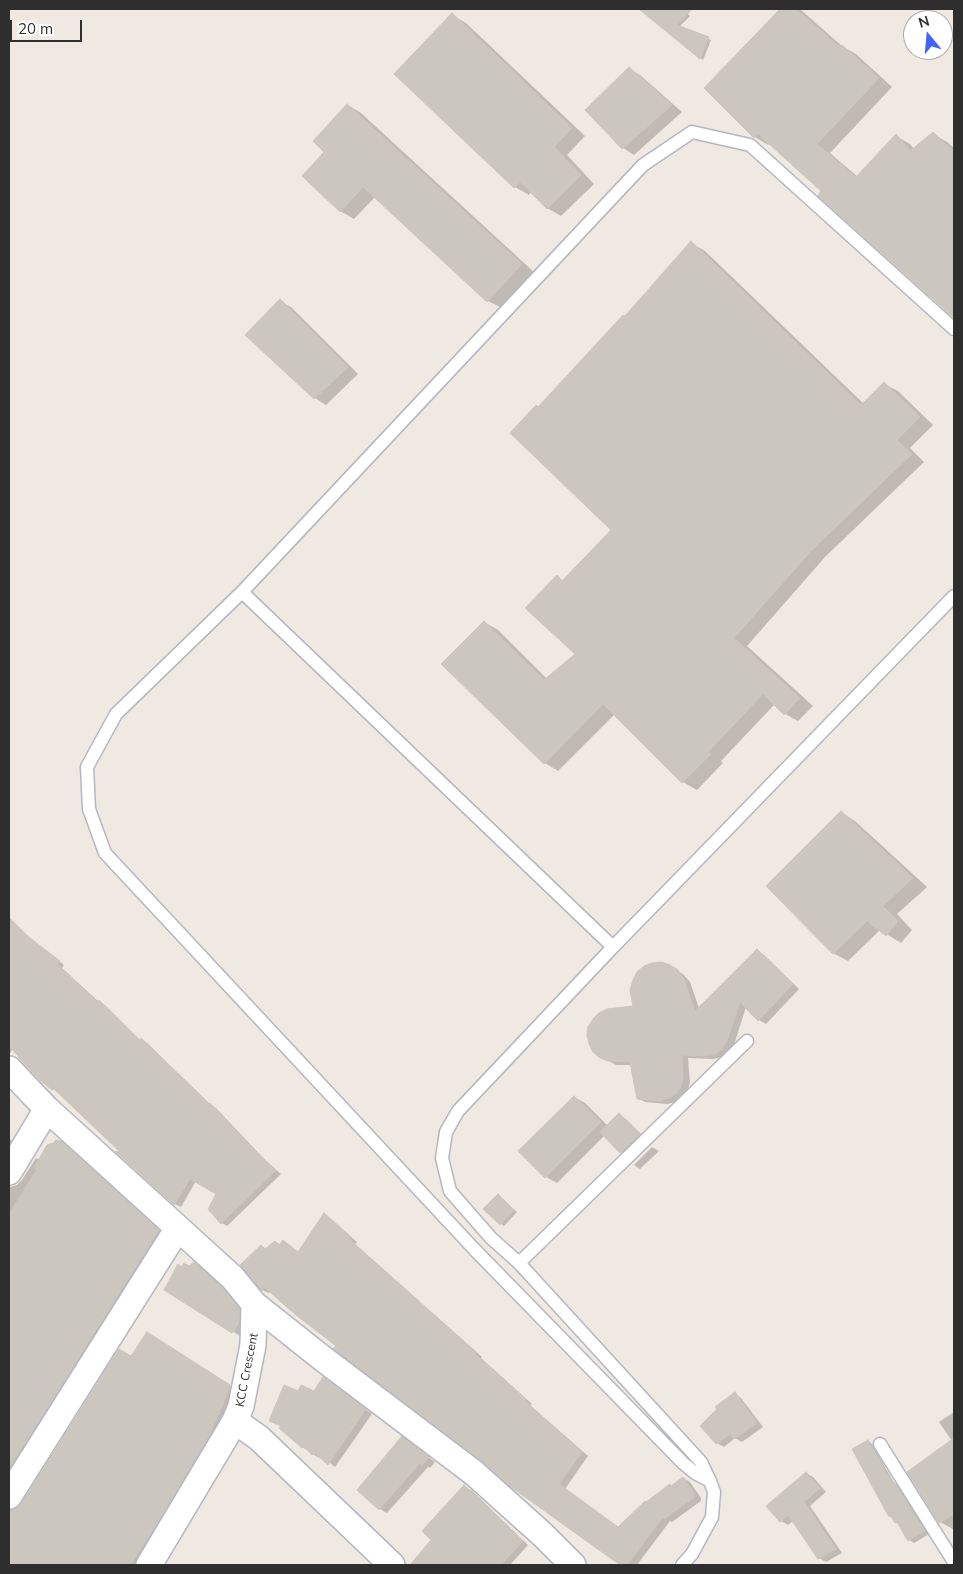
<!DOCTYPE html>
<html>
<head>
<meta charset="utf-8">
<style>
	body { margin:0 }
	#map { position:relative; width:963px; height:1574px; overflow:hidden; background:#efe9e1; font-family:Mulish,sans-serif }
	canvas { display:block }
	.frame { position:absolute; inset:0; border:10px solid #2e2e2e; pointer-events:none }
	.north { position:absolute; left:903px; top:10px; width:50px; height:50px; box-sizing:border-box; background:#fff; border:1px solid #ababab; border-radius:50%; rotate:343deg; font-size:14px; font-weight:700; line-height:20px; text-align:center; color:#2e2e2e }
	.north::after { content:''; display:block; margin:auto; width:18px; height:22px; background:#4264fb; clip-path:polygon(50% 0,100% 100%,50% 72%,0 100%) }
	.scale { position:absolute; left:10px; top:20px; width:72px; height:22px; box-sizing:border-box; border:2px solid #2e2e2e; border-top:0; padding-left:6px; font-size:15px; line-height:18px; white-space:nowrap; color:#2e2e2e; -webkit-text-stroke:4px #fff; paint-order:stroke }
</style>
</head>
<body>
<div id="map">
<canvas width="963" height="1574"></canvas>
<div class="frame"></div>
<div class="north">N</div>
<div class="scale">20 m</div>
</div>
<script>
const c = document.querySelector('canvas').getContext('2d');
c.lineJoin = 'round';
function paint(path, color) {
  c.fillStyle = color;
  c.fill(path, 'evenodd');
}
function toPath(rows) {
  const path = new Path2D();
  for (const r of rows) {
    path.moveTo(r[0], r[1]);
    for (let i = 2; i < r.length; i += 2) path.lineTo(r[i], r[i + 1]);
  }
  return path;
}
function strokePath(path, color, width, dash) {
  c.strokeStyle = color;
  c.lineWidth = width;
  c.lineCap = dash ? 'butt' : 'round';
  c.setLineDash(dash || []);
  c.stroke(path);
}
function label(font, color, halo, rows, align = 'center') {
  c.font = font + ' Mulish,sans-serif';
  c.lineWidth = 4.5;
  c.setLineDash([]);
  c.textBaseline = 'middle';
  c.strokeStyle = halo;
  c.fillStyle = color;
  for (const [text, x, y, turn = 0] of rows) {
    c.save();
    c.translate(x, y);
    c.rotate((+turn || 0) * Math.PI / 180);
    c.textAlign = isNaN(turn) ? turn : align;
    if (halo) c.strokeText(text, 0, 0);
    c.fillText(text, 0, 0);
    c.restore();
  }
}
const shadow = toPath([
	[656,9,692,9,688,14,690,16,679,27,711,40,703,60,650,16],
	[781,9,801,10,842,46,856,54,892,87,830,153,858,177,896,136,910,144,914,149,933,134,947,142,954,148,954,317,819,195,822,191,770,143,768,145,755,137,706,88],
	[452,15,466,23,585,136,567,155,594,184,561,216,547,208,531,192,529,195,515,187],
	[629,69,640,75,682,112,634,155,623,148,587,110],
	[348,105,361,113,535,273,502,308,488,301,375,197,354,219,340,211,326,152],
	[691,243,705,251,864,404,884,384,898,391,933,425,910,448,924,462,825,557,747,646,813,706,798,721,785,714,775,704,721,761,723,763,697,790,683,782,615,714,558,771,545,763,484,622,498,630,547,679,577,654,557,577,564,581,613,530,538,408,626,318],
	[280,301,291,307,358,374,326,405,315,398,247,335],
	[841,812,855,821,927,887,897,914,912,930,901,943,880,930,848,961,833,953],
	[9,917,32,940,64,965,62,968,99,1002,105,1005,140,1040,147,1043,210,1104,216,1108,265,1160,281,1174,227,1226,222,1223,217,1193,196,1181,181,1207,175,1204,119,1153,124,1154,59,1093,42,1080,12,1050,9,1055],
	[758,951,764,955,799,989,766,1024,759,1020,746,1007,734,1045,722,1057,713,1059,688,1058,690,1083,687,1091,683,1097,676,1102,667,1104,645,1102,638,1098,632,1065,616,1065,601,1057,635,1007,677,970,684,975,690,982,699,1008],
	[574,1097,585,1103,608,1126,619,1115,626,1119,646,1139,628,1156,621,1152,605,1135,557,1183,546,1177,520,1151],
	[9,1139,17,1144,9,1157],
	[60,1142,67,1146,164,1234,9,1482,9,1187,17,1185,22,1180,36,1158,40,1160],
	[652,1147,659,1151,640,1169,634,1165],
	[498,1195,517,1212,504,1226,501,1224],
	[324,1215,331,1219,357,1242,355,1244,482,1357,481,1358,532,1404,530,1405,588,1456,565,1489,619,1528,647,1503,683,1478,690,1482,701,1498,701,1501,672,1522,670,1521,637,1565,622,1565,541,1508,271,1290,269,1293,262,1290,261,1246,267,1249,276,1242,281,1245,290,1246,299,1253],
	[194,1263,201,1267,230,1293,246,1314,246,1327,240,1336,166,1290,183,1268,190,1268],
	[153,1337,235,1389,230,1406,138,1565,9,1565,9,1512,17,1510,22,1505,132,1358],
	[329,1382,372,1414,335,1467,321,1456,319,1458,302,1447,299,1393,314,1392],
	[735,1394,741,1398,763,1427,742,1442,735,1438,724,1447,717,1443],
	[954,1412,954,1529,953,1529,940,1522,952,1441,939,1422],
	[868,1441,872,1444,894,1483,899,1486,929,1534,914,1543,909,1540,900,1525,890,1516],
	[409,1442,435,1462,430,1468,428,1467,387,1513,380,1509,359,1490],
	[806,1473,813,1477,826,1492,810,1506,842,1553,826,1562,819,1558,793,1521,788,1525,781,1521],
	[465,1487,471,1490,528,1545,510,1565,425,1565,418,1558,433,1540]
]);
const building = toPath([
	[639,9,692,9,677,25,709,37,700,59,639,9],
	[780,9,796,9,840,47,842,45,879,78,817,144,856,177,896,134,910,151,933,132,954,152,954,318,818,196,821,191,758,134,754,138,704,88,780,9],
	[452,13,572,128,554,147,581,175,547,209,520,182,514,188,394,74,452,13],
	[629,67,672,105,622,149,585,110,629,67],
	[347,104,522,264,487,302,363,187,340,212,302,176,324,152,313,141,347,104],
	[691,241,861,405,884,382,920,417,897,440,912,454,812,550,734,638,800,698,784,715,763,694,708,752,711,754,682,783,603,704,544,764,441,664,484,621,544,680,575,654,525,608,557,575,562,581,611,530,510,433,536,405,538,407,623,315,625,316,691,241],
	[280,299,348,367,314,399,245,335,280,299],
	[841,811,913,878,883,906,898,921,886,936,867,921,833,954,766,886,841,811],
	[9,918,26,935,60,961,57,964,97,1002,99,1000,139,1040,141,1038,209,1104,210,1103,259,1155,276,1170,221,1224,208,1209,216,1194,190,1179,174,1205,115,1151,120,1152,54,1089,52,1090,41,1081,18,1057,19,1056,9,1046,9,918],
	[757,949,793,984,758,1021,740,1002,727,1041,722,1049,715,1054,706,1056,682,1055,683,1078,681,1087,676,1094,668,1098,660,1101,637,1099,630,1062,608,1061,600,1058,593,1052,589,1044,587,1035,588,1027,593,1019,599,1013,607,1009,633,1006,630,990,633,980,637,972,644,966,652,963,661,962,670,965,677,969,683,977,695,1011,757,949],
	[574,1096,601,1122,545,1178,518,1151,574,1096],
	[619,1113,640,1134,620,1153,600,1132,619,1113],
	[56,1140,61,1141,159,1230,9,1469,9,1214,37,1169,34,1168,47,1145,53,1143,56,1140],
	[498,1194,514,1210,500,1225,483,1209,498,1194],
	[324,1213,351,1237,349,1239,476,1352,475,1354,526,1399,525,1401,582,1452,559,1484,618,1527,645,1501,646,1502,670,1484,671,1486,683,1477,695,1494,694,1495,695,1497,664,1519,663,1517,627,1565,620,1565,507,1484,483,1462,333,1349,336,1346,296,1315,264,1287,262,1291,240,1265,261,1245,265,1249,275,1241,279,1245,283,1240,298,1252,324,1213],
	[194,1262,223,1288,240,1309,239,1323,232,1333,164,1290,178,1264,182,1267,184,1263,189,1266,194,1262],
	[147,1332,230,1385,224,1402,209,1436,155,1527,130,1565,9,1565,9,1510,16,1508,21,1504,119,1349,131,1356,147,1332],
	[323,1377,366,1409,328,1465,315,1453,312,1455,303,1446,302,1448,279,1428,281,1426,269,1421,284,1385,298,1391,301,1385,314,1391,323,1377],
	[735,1392,757,1423,734,1439,730,1434,716,1444,700,1426,717,1409,715,1407,735,1392],
	[402,1436,429,1457,422,1465,420,1463,379,1510,357,1490,402,1436],
	[954,1438,954,1514,939,1523,907,1472,954,1438],
	[868,1440,892,1483,894,1482,925,1531,908,1541,897,1522,895,1523,891,1516,889,1517,852,1449,868,1440],
	[806,1472,820,1488,804,1502,836,1549,818,1559,788,1515,780,1522,766,1506,806,1472],
	[464,1485,523,1541,501,1565,410,1565,431,1540,422,1531,464,1485]
]);
const service = toPath([
	[242,592,643,165,692,132,750,145,954,329],
	[613,947,954,596],
	[519,1263,747,1041],
	[880,1444,954,1562],
	[682,1565,692,1554,712,1517,714,1492,710,1481,701,1462,519,1263,491,1238,450,1191,442,1158,446,1132,458,1111,613,947,242,592,116,714,87,767,89,809,105,853,475,1250,683,1463,695,1473,710,1481]
]);
const minor = toPath([
	[9,1069,47,1109,9,1172],
	[178,1228,233,1278,254,1304,253,1345,241,1406,235,1421,259,1438,392,1565],
	[254,1304,322,1358,474,1473,543,1535,573,1565],
	[9,1496,178,1228,47,1109],
	[149,1565,235,1421]
]);
const streetNames = [
	["KCC Crescent",247,1370,-79]
];
paint(shadow, '#0003');
paint(building, '#cbc7bf');
strokePath(building, '#cbc5ba', 1);
strokePath(service, '#b4b7c1', 15);
strokePath(minor, '#b4b7c1', 28);
strokePath(service, '#fff', 12);
strokePath(minor, '#fff', 25);
label('12px', '#2e2e2e', '#fff', streetNames);
</script>
</body>
</html>
